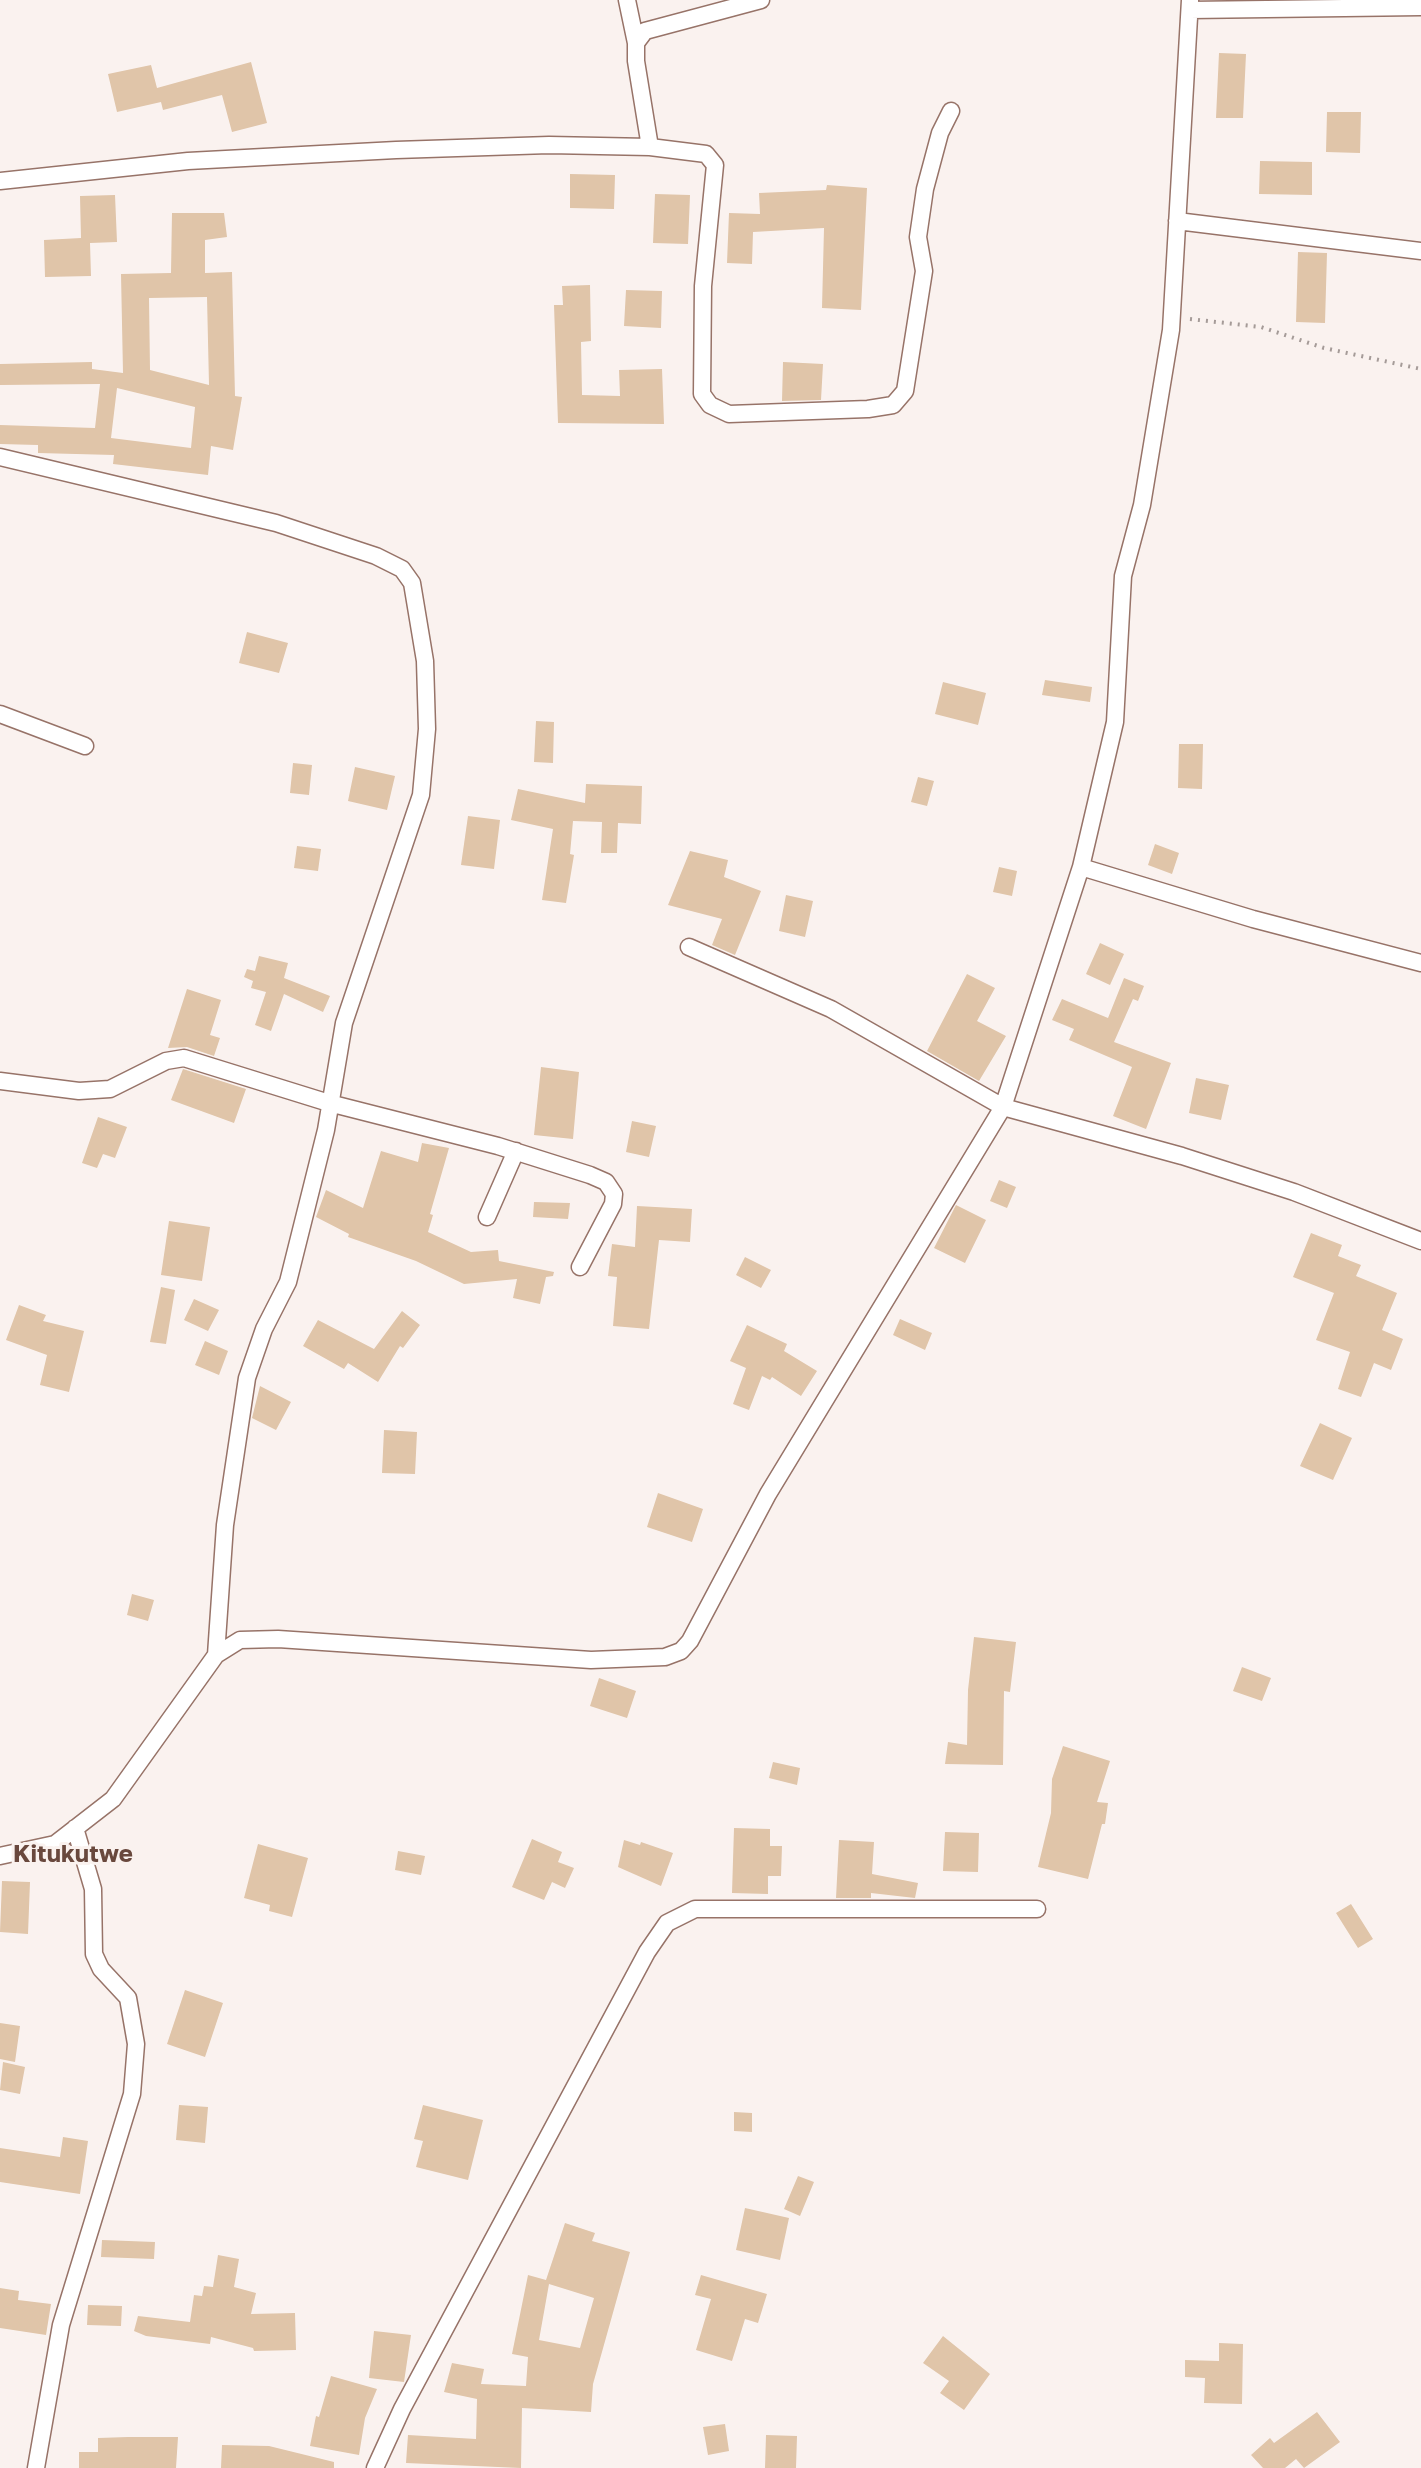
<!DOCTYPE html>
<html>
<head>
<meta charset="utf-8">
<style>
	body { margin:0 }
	canvas { display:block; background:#faf2ef }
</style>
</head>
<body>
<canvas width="1421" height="2468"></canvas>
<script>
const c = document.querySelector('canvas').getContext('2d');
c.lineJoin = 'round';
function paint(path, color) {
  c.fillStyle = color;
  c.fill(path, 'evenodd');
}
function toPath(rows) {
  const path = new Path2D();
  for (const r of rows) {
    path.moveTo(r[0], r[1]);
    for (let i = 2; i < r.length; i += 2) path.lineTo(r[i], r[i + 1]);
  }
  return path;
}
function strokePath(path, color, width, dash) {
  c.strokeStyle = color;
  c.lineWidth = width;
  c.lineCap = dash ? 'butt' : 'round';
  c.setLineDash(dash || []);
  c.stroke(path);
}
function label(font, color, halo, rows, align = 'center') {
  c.font = font + ' "Golos Text",sans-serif';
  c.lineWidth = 6;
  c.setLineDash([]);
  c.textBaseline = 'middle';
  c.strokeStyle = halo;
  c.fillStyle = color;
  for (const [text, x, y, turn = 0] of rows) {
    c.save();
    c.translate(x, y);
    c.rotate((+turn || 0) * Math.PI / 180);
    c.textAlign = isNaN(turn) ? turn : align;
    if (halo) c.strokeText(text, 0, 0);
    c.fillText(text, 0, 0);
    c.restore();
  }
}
const building = toPath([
	[1219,53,1246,54,1243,118,1216,118],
	[251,62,267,123,232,132,222,95,163,110,161,102,117,112,108,74,151,65,157,88],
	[1327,112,1361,112,1360,153,1326,152],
	[1260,161,1312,162,1312,195,1259,194],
	[570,174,615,175,614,209,570,208],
	[827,185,867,188,861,310,822,308,824,228,753,232,752,264,727,263,729,213,760,214,759,193,826,190],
	[655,194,690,195,688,244,653,243],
	[115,195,117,242,90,243,91,276,45,277,44,240,81,238,80,196],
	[172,213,224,213,227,237,205,240,205,273,232,272,235,396,242,397,233,450,211,446,208,475,113,464,114,455,38,453,38,445,0,444,0,425,95,428,100,384,0,385,0,364,92,362,92,369,123,373,121,274,171,273],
	[207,297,209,385,150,370,149,298],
	[117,388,195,407,191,448,111,438],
	[1298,252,1327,253,1325,323,1296,322],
	[590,285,591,341,581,342,582,395,620,396,619,370,662,369,664,424,558,423,554,305,563,305,562,286],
	[626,290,662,291,661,328,624,326],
	[783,362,823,364,821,400,782,401],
	[247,632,288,643,279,673,239,663],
	[1045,680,1092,687,1090,702,1042,695],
	[943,682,986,693,978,725,935,714],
	[536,721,554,722,553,763,534,762],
	[1179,744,1203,744,1202,789,1178,788],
	[293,763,312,765,309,795,290,793],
	[355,767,395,776,387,810,348,801],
	[918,777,934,781,927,806,911,802],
	[586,784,642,786,641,824,618,823,617,853,601,853,602,822,573,821,570,854,574,855,566,903,542,900,553,829,511,820,518,789,585,803],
	[468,816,500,820,494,869,461,865],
	[1155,844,1179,853,1172,874,1148,865],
	[297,846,321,849,318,871,294,868],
	[690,851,728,860,724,877,761,891,735,955,712,945,722,919,668,905],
	[999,867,1017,871,1012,896,993,892],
	[786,895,813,901,805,937,779,931],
	[1100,943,1124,954,1110,985,1086,974],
	[259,956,288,963,284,978,330,996,323,1012,284,994,271,1031,255,1025,266,992,251,988,253,981,244,977,247,969,255,971],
	[967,974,995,988,977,1021,1006,1036,979,1081,927,1051],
	[1124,978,1144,986,1138,1001,1133,999,1114,1042,1171,1063,1146,1129,1113,1116,1132,1067,1069,1040,1074,1029,1052,1020,1062,999,1108,1018],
	[187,989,221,1000,210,1035,220,1038,214,1056,187,1047,168,1048],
	[541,1067,579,1072,573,1139,534,1135],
	[183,1069,246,1089,234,1123,171,1100],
	[1196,1078,1229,1085,1221,1120,1189,1113],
	[98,1117,127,1127,115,1158,103,1154,97,1168,82,1163],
	[632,1121,656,1126,649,1157,626,1152],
	[422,1143,449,1148,430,1214,433,1215,428,1232,471,1252,498,1250,499,1261,554,1272,553,1276,546,1277,540,1304,513,1298,517,1279,464,1284,416,1261,348,1237,349,1234,316,1217,326,1190,363,1208,381,1151,418,1162],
	[999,1180,1016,1187,1007,1208,990,1201],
	[534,1202,570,1203,568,1219,533,1217],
	[956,1205,986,1220,965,1263,934,1248],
	[637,1206,692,1209,690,1242,659,1240,649,1329,613,1326,617,1277,608,1276,612,1244,635,1247],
	[169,1221,210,1227,202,1281,161,1275],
	[1311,1233,1342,1245,1338,1256,1361,1265,1356,1276,1397,1293,1382,1330,1403,1339,1391,1370,1374,1363,1361,1397,1338,1389,1350,1352,1316,1340,1334,1293,1293,1277],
	[745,1257,771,1270,761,1288,736,1275],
	[161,1287,175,1290,166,1344,150,1342],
	[194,1299,219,1310,208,1331,184,1320],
	[19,1305,46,1315,43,1321,84,1331,69,1392,40,1385,47,1355,6,1340],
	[402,1311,420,1325,403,1348,400,1346,378,1382,348,1363,344,1369,303,1346,318,1320,374,1349],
	[900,1319,932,1333,925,1350,893,1335],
	[747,1325,787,1344,784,1351,817,1371,801,1396,772,1377,770,1380,762,1376,749,1410,733,1404,746,1368,730,1361],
	[205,1341,228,1351,219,1375,195,1365],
	[260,1386,291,1402,276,1430,252,1418],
	[1320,1423,1352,1438,1333,1480,1300,1466],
	[384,1430,417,1432,415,1474,382,1473],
	[658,1493,703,1509,692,1542,647,1527],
	[132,1594,154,1600,148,1621,127,1615],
	[974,1637,1016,1642,1010,1692,1004,1691,1003,1765,945,1764,948,1742,967,1745,968,1690],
	[1242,1667,1271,1678,1262,1701,1233,1691],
	[599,1678,636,1691,627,1718,590,1706],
	[1063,1746,1110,1761,1097,1802,1108,1803,1105,1824,1102,1824,1088,1879,1038,1867,1051,1813,1052,1779],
	[773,1762,800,1768,797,1785,769,1778],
	[734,1828,770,1829,770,1846,782,1846,781,1876,768,1876,768,1894,732,1893],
	[945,1832,979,1833,978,1872,943,1871],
	[532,1839,562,1852,558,1862,574,1868,565,1888,552,1882,544,1900,512,1887],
	[624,1840,640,1845,641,1842,673,1853,661,1886,618,1867],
	[839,1840,874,1842,872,1874,918,1883,915,1898,871,1893,871,1898,836,1898],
	[258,1844,308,1858,292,1917,269,1911,270,1905,244,1898],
	[398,1851,425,1856,421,1875,395,1870],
	[2,1881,30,1882,28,1934,0,1932],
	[1351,1904,1373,1939,1358,1948,1336,1913],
	[185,1990,223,2003,205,2057,167,2044],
	[0,2023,20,2026,15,2062,0,2059],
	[3,2062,25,2067,20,2094,0,2090],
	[179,2105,208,2107,205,2143,176,2140],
	[423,2105,483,2120,468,2180,416,2167,423,2141,414,2139],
	[734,2112,752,2113,752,2132,734,2131],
	[63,2137,88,2141,80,2194,0,2182,0,2148,60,2157],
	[798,2176,814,2182,800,2216,784,2209],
	[745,2208,789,2218,780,2260,736,2250],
	[565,2223,595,2233,592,2241,630,2252,593,2384,591,2412,522,2408,521,2468,406,2463,408,2435,476,2439,477,2399,444,2392,452,2363,484,2369,481,2384,526,2386,528,2357,512,2354,528,2275,546,2280],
	[549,2284,594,2298,580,2348,539,2340],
	[102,2240,155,2242,154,2259,101,2257],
	[218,2255,239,2259,234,2287,256,2293,251,2314,295,2313,296,2350,254,2351,253,2348,211,2337,210,2344,146,2336,134,2331,138,2316,190,2322,194,2295,202,2296,204,2286,213,2287],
	[701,2275,767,2294,758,2323,745,2319,732,2361,696,2350,711,2299,695,2295],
	[0,2288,19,2291,18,2300,51,2304,46,2335,0,2328],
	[88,2305,122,2306,121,2326,87,2325],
	[374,2331,411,2335,404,2382,369,2378],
	[943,2336,990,2374,964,2410,940,2393,949,2381,923,2363],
	[1219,2343,1243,2344,1242,2404,1204,2403,1205,2378,1185,2377,1185,2360,1219,2361],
	[331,2376,377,2389,365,2418,359,2455,310,2446,316,2416,319,2417],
	[1317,2412,1340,2442,1304,2468,1296,2459,1285,2468,1263,2468,1251,2455,1270,2438,1274,2443],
	[725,2424,729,2451,708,2455,703,2427],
	[766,2435,797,2436,796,2468,765,2468],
	[128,2437,178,2437,176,2468,79,2468,79,2452,98,2452,98,2438],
	[222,2445,269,2446,334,2462,334,2468,221,2468]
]);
const path = toPath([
	[1190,319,1261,327,1324,348,1421,369]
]);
const street = toPath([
	[627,0,636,43],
	[1190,10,1421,7],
	[650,147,636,61,636,43,645,31,761,0],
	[0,181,188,161,396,150,549,145,650,147,706,154,715,165,703,286,702,394,710,405,729,414,868,409,893,405,905,391,924,271,918,237,925,189,940,133,951,111],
	[1177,221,1421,251],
	[0,457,276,523,376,556,402,569,412,583,425,661,427,729,421,795,344,1023,326,1130,288,1282,264,1329,247,1378,225,1525,216,1655],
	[0,714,85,746],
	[1081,867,1253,919,1421,963],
	[689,947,831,1009,1003,1107,1182,1156,1294,1192,1421,1241],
	[0,1081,79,1091,110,1089,166,1061,184,1058,329,1103,498,1146,590,1175,606,1182,614,1194,613,1204,580,1267],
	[487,1217,516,1151],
	[0,1856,55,1844,113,1799,216,1655,240,1640,278,1639,591,1660,665,1657,681,1651,690,1641,768,1494,1003,1107,1081,867,1115,722,1123,576,1142,505,1171,330,1190,0],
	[36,2468,61,2325,132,2094,136,2044,128,1998,101,1969,94,1954,93,1889,75,1828],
	[375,2468,402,2409,647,1952,667,1923,695,1909,1037,1909]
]);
const quarterNames = [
	["Kitukutwe",73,1854]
];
paint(building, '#e0c5a9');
strokePath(street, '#977368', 19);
strokePath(path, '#a59b98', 4, [2, 6]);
strokePath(street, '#fff', 16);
label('bold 24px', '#69483d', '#faf2ef', quarterNames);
</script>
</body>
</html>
